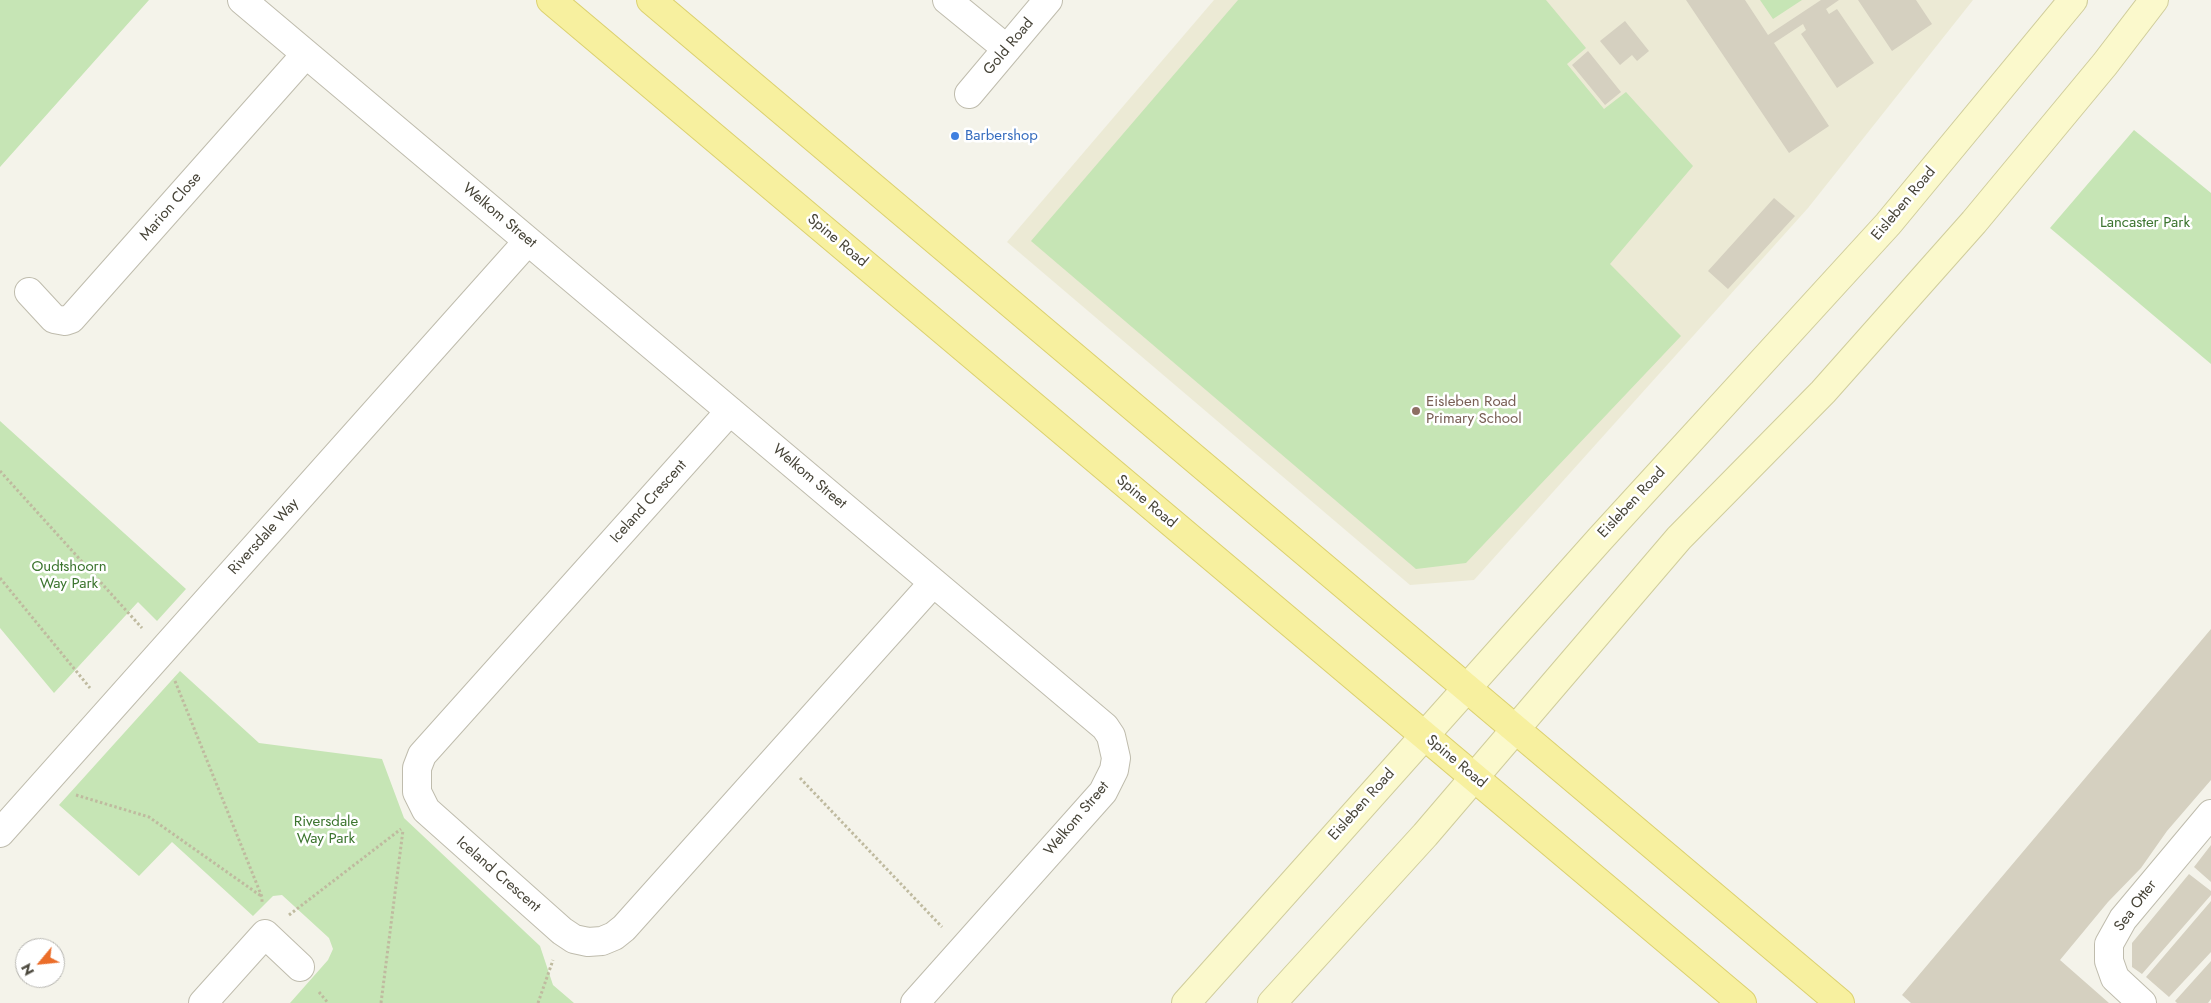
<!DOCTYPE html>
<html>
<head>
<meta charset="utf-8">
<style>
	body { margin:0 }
	#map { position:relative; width:2211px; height:1003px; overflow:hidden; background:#f4f3ea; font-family:Jost,sans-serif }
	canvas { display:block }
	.north { position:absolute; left:15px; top:938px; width:50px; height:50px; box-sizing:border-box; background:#fff; border:1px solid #b5b4af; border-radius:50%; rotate:242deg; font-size:14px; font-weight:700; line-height:20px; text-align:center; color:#474438 }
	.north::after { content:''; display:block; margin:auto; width:18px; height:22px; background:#eb6d29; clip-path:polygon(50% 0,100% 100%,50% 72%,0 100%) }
</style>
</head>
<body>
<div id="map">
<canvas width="2211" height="1003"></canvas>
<div class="north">N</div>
</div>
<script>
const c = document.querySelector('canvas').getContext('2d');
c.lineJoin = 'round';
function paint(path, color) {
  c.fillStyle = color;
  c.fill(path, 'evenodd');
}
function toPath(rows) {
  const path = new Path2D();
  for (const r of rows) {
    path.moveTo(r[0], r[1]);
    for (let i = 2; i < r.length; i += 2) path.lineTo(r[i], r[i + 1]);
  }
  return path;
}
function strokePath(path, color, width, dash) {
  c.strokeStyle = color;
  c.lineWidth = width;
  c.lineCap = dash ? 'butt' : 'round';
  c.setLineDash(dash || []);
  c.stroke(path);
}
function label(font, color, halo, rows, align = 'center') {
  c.font = font + ' Jost,sans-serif';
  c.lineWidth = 5;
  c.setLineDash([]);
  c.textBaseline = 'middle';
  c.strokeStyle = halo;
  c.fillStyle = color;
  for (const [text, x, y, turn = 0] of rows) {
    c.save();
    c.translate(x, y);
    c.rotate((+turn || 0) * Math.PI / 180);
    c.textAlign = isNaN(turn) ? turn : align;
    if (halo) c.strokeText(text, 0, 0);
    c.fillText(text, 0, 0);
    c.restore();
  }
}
const education = toPath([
	[1214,0,1973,0,1808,208,1474,580,1410,585,1007,242]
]);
const green = toPath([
	[0,0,149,0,0,167],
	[1238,0,1546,0,1586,48,1567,64,1604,109,1626,92,1693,166,1610,264,1681,336,1466,563,1416,569,1031,241],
	[1760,0,1802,0,1773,19],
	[2134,130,2211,193,2211,364,2050,228],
	[0,421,186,589,157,621,138,602,54,693,0,628],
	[180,671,259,743,382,759,404,818,540,946,553,985,574,1003,290,1003,328,960,333,949,329,938,282,895,273,896,253,916,172,842,139,876,59,805]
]);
const building = toPath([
	[1686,0,1745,0,1768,35,1821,0,1839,0,1826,9,1829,14,1837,9,1874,63,1837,88,1801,34,1806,30,1803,24,1774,43,1829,126,1789,153],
	[1858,0,1916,0,1932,24,1892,51],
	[1625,21,1649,51,1637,61,1632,55,1620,65,1600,41],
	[1588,51,1621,92,1605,105,1572,65],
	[1774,198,1795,216,1728,289,1708,271],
	[2211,629,2211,780,2167,831,2141,868,2108,902,2060,960,2109,1003,1911,1003,1902,995],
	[2211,845,2211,882,2194,867],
	[2189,874,2211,891,2211,895,2142,974,2132,967,2132,943],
	[2211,901,2211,952,2169,997,2146,977],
	[2211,961,2211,999,2208,1003,2177,1003,2175,1001]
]);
const path = toPath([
	[0,471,142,628],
	[0,578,90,688],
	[175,681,262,897,262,903],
	[800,778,942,927],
	[76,795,149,817,261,896],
	[289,915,401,829],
	[319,992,328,1003],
	[381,1003,403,830],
	[538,1003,553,960]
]);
const street = toPath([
	[242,0,1105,727,1111,736,1116,758,1114,770,1103,792,915,1003],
	[947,0,1007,49],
	[969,94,1048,0],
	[29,292,54,319,65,321,71,319,306,54],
	[730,411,422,755,417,768,417,792,426,810,562,931,574,939,588,942,602,941,614,936,624,928,933,583],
	[0,833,528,241],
	[203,1003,265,934,300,967],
	[2142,1003,2115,978,2109,961,2109,944,2123,919,2211,814]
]);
const secondary = toPath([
	[1186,1003,1600,539,1888,224,2073,0],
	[1272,1003,1425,835,1679,538,1823,392,1974,222,2105,64,2154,0]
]);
const primary = toPath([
	[551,0,1742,1003],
	[651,0,1840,1003]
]);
const markers = [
	[955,136,5,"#3f7fe0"],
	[1416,411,5,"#8d6e63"]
];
const streetNames = [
	["Gold Road",1009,47,-50],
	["Eisleben Road",1904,204,-50],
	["Marion Close",171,207,-49],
	["Welkom Street",499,216,40],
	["Spine Road",837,241,40],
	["Welkom Street",809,477,40],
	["Iceland Crescent",649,502,-48],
	["Spine Road",1146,502,40],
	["Eisleben Road",1632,503,-47],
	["Riversdale Way",264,537,-48],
	["Spine Road",1456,762,40],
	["Eisleben Road",1362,805,-48],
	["Welkom Street",1077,819,-50],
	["Iceland Crescent",498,875,41],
	["Sea Otter",2136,906,-53]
];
const shopNames = [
	["Barbershop",965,136]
];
const parkNames = [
	["Lancaster Park",2145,223],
	["Oudtshoorn",69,567],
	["Way Park",69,584],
	["Riversdale",326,822],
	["Way Park",326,839]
];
const educationNames = [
	["Eisleben Road",1426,402],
	["Primary School",1426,419]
];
paint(education, '#ecead5');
paint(green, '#c6e5b5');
paint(building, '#d5d0c0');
strokePath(street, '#bfbcad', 30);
strokePath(secondary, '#d0cd9c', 30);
strokePath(primary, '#dcd16f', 30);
strokePath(path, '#bfba9f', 3, [2.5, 2.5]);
strokePath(street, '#fff', 28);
strokePath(secondary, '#fbf9cc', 28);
strokePath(primary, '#f7f09f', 28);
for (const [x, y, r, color] of markers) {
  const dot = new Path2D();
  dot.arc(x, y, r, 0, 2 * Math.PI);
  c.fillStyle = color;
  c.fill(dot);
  strokePath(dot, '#fff', 2);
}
label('15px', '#474438', '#fff', streetNames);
label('15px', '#366cbe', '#fff', shopNames, 'left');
label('15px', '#3c752f', '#fff', parkNames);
label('15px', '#785e54', '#fff', educationNames, 'left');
</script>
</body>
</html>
